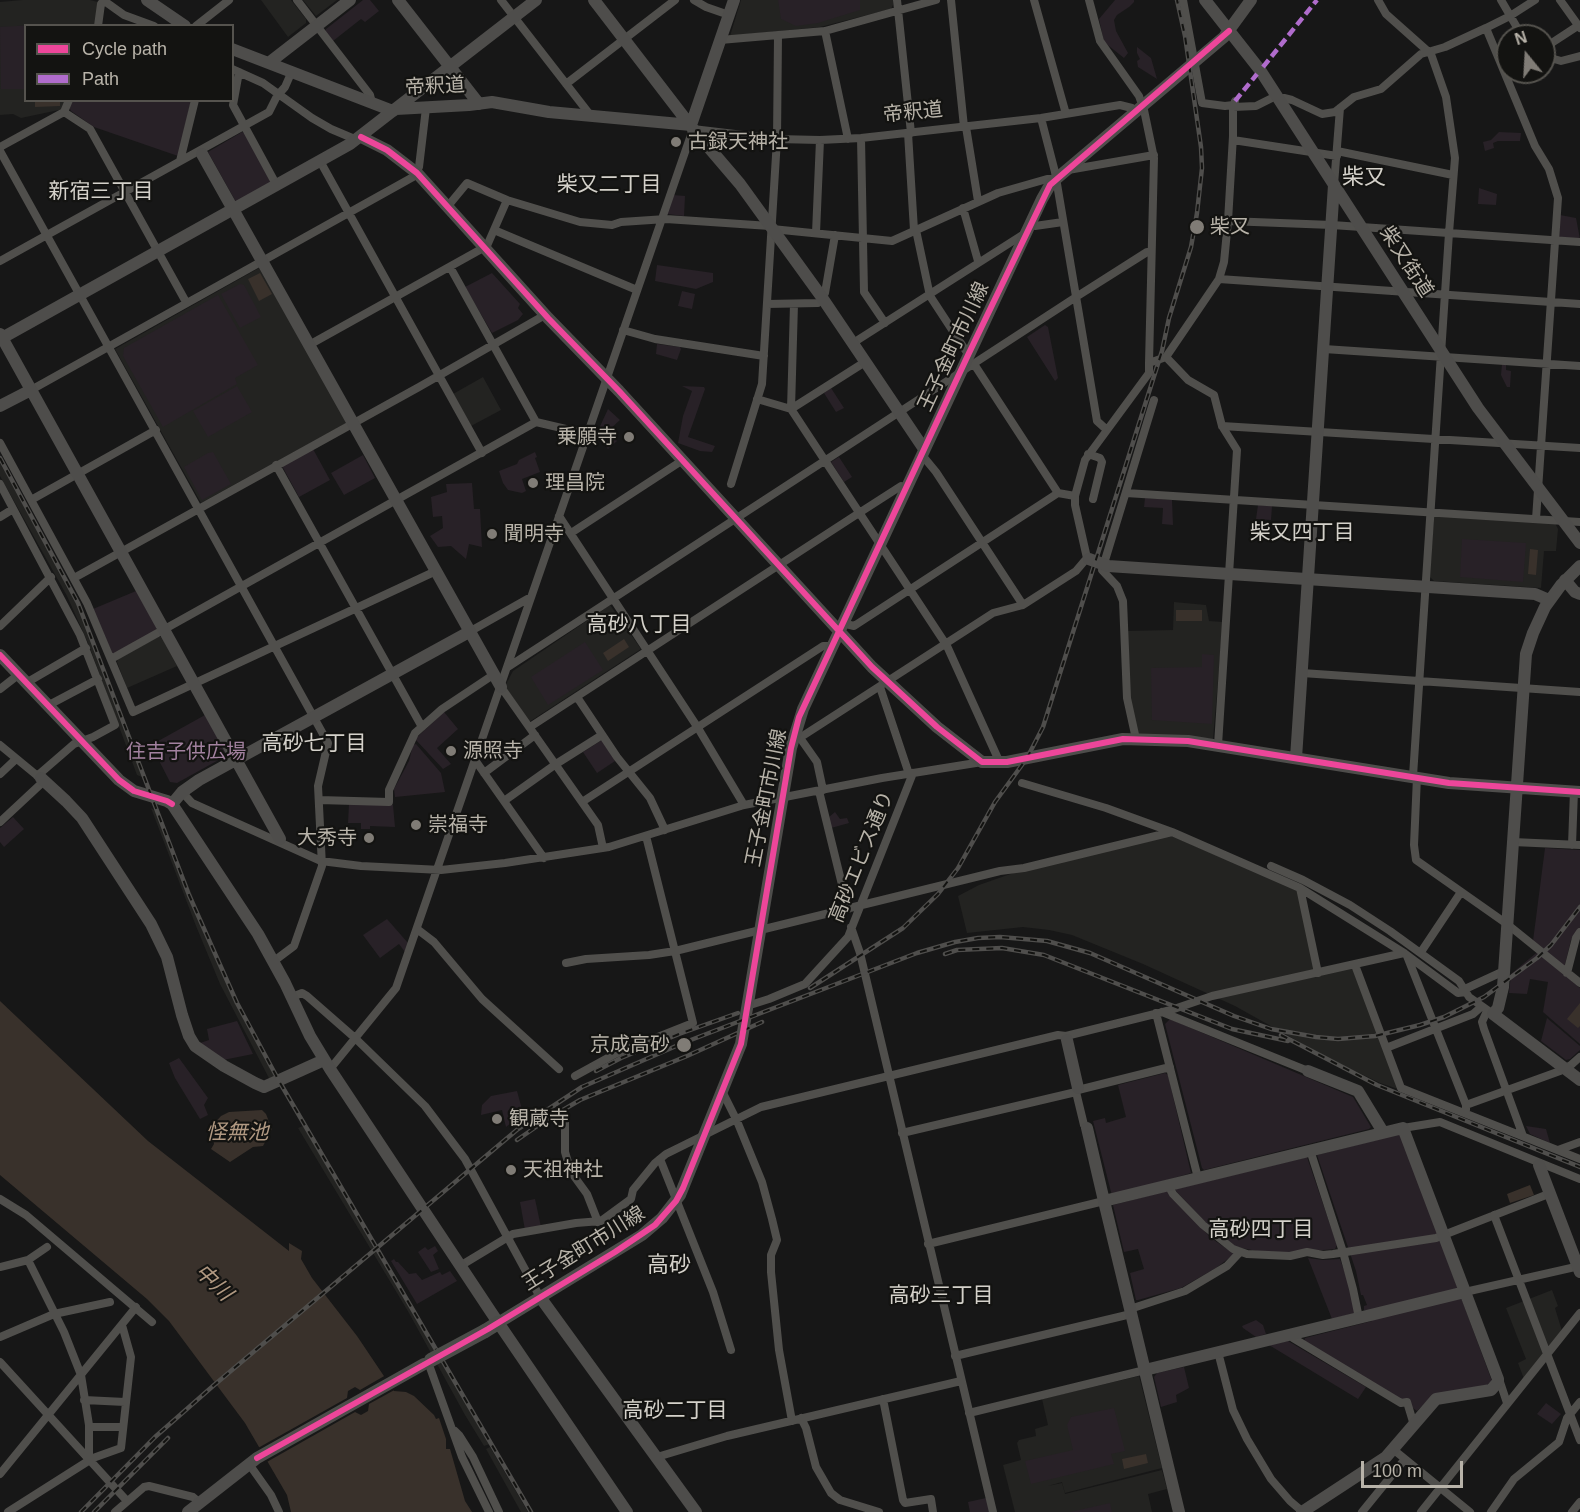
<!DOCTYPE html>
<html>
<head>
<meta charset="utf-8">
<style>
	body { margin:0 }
	#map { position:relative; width:1580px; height:1512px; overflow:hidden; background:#171717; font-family:Arial,sans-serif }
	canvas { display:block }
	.legend { position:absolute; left:24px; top:24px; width:210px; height:78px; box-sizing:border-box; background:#131311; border:2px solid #55534e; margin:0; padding:8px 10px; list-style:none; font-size:18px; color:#b8b3a9 }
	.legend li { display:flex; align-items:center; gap:12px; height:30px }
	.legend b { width:30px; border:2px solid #55534e }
	.north { position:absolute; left:1496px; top:24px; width:60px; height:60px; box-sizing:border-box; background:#131311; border:2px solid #55534e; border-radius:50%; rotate:342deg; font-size:16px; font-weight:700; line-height:24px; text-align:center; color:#b8b3a9 }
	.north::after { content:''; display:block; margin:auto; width:21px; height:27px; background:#807c76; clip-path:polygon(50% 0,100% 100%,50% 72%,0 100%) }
	.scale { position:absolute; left:1361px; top:1461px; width:102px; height:27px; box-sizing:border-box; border:3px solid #b8b3a9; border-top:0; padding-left:8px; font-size:18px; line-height:21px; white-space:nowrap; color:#b8b3a9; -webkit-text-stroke:4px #131311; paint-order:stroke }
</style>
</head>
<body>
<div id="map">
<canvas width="1580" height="1512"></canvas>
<ul class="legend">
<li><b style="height:8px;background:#ed469a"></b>Cycle path</li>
<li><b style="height:8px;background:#b06ccc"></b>Path</li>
</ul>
<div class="north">N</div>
<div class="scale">100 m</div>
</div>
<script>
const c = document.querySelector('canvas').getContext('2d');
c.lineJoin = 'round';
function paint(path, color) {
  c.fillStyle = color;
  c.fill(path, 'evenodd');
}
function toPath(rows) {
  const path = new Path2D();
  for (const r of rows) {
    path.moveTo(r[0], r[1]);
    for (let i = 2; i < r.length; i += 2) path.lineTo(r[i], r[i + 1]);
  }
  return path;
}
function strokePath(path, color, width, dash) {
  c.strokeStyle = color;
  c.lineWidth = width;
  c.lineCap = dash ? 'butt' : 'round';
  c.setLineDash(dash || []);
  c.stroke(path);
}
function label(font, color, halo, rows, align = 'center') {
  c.font = font + ' Arial,"Noto Sans JP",sans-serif';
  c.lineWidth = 4.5;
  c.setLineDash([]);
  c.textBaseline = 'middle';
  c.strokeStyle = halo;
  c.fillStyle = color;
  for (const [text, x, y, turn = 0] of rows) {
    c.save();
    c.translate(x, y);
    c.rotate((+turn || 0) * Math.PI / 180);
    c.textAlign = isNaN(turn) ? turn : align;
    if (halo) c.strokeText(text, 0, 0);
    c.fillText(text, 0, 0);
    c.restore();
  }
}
const built = toPath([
	[23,0,90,0,98,2,95,25,26,26,26,100,67,101,62,109,59,110,21,118,13,114,0,115,0,2],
	[261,0,291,0,306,19,306,23,288,37],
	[303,0,337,0,316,16],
	[741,0,893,0,893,5,891,9,820,27,730,36],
	[259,268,348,422,201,503,115,349],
	[483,377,501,410,471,426,453,394],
	[0,463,72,594,93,639,147,779,137,775,88,643,67,596,0,476],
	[1436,515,1555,523,1558,529,1556,551,1544,551,1541,588,1434,581,1430,577,1434,517],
	[1174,602,1206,605,1209,621,1223,622,1213,739,1140,735,1138,733,1129,696,1127,631,1173,630],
	[610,605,641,649,529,722,505,686,513,671],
	[158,637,162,637,177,666,127,688,117,662,118,659],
	[151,808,159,813,227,982,275,1078,270,1080,220,984,196,926],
	[1169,835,1298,890,1317,975,1350,968,1354,970,1398,1089,1380,1083,1328,1058,1235,1006,1143,964,1072,935,1049,930,1023,927,967,933,958,896,979,885,1019,871],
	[303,1126,370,1239,490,1444,484,1446,465,1415,409,1313,298,1128],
	[1552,1290,1558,1306,1555,1308,1562,1331,1524,1379,1518,1363,1526,1359,1506,1308],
	[1139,1376,1162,1468,1065,1493,1062,1482,1048,1486,1062,1483,1065,1494,1162,1470,1167,1489,1148,1494,1152,1512,1015,1512,1003,1465,1021,1460,1017,1443,1019,1440,1036,1436,1035,1429,1048,1425,1042,1399],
	[490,1447,528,1512,521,1512,486,1449]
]);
const green = toPath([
	[363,0,370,0,379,11,365,22,361,19,333,41,325,32,326,29],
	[778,0,860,0,860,10,818,23,796,26,781,19],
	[1115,0,1134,0,1134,2,1129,7,1117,15,1114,20,1116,31,1128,53,1124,58,1104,42,1099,19],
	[34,25,36,25,26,26,25,89,1,89,0,27],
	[1137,47,1151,58,1157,79,1138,67,1137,61,1140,59,1137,53],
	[72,101,191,101,178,156,94,127,71,111,69,107],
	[242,132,245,133,271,180,270,183,236,202,208,152],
	[1499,132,1521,133,1520,141,1498,141,1493,143,1494,148,1485,151,1483,142,1491,140],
	[1479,188,1497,194,1496,205,1478,204],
	[673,195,685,196,684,216,667,214],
	[1560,215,1576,218,1580,239,1559,237],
	[657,265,713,273,713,282,696,289,655,281],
	[492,273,520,304,518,308,523,314,518,320,492,333,465,287],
	[240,284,244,285,261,317,240,328,221,294],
	[682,291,695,294,692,309,678,306],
	[218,295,258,365,235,378,237,384,163,427,123,356,124,348],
	[1045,325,1048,327,1058,378,1055,381,1027,337],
	[657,344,680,347,681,349,677,360,656,354],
	[1502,364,1506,364,1506,370,1511,371,1510,387,1507,387,1501,375],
	[237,386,252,412,208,437,193,411],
	[682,386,704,387,705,389,688,437,715,446,712,452,700,451,678,443,683,416,692,391],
	[831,388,844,408,836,412,824,393],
	[608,409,620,420,608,431,617,441,608,449,596,435],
	[313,449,330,480,299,497,282,466],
	[213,452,231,484,202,500,184,467,208,453],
	[535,452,537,457,535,458,540,472,522,479,526,491,522,493,508,490,503,483,499,471,517,464,519,460],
	[363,455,375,478,344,495,331,473],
	[839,457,852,477,844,482,831,462],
	[472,483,474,509,480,509,482,547,469,544,466,559,451,546,438,547,430,536,443,528,442,516,433,517,431,497,447,492,446,484],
	[1145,498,1172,500,1173,525,1162,524,1163,508,1144,507],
	[1258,505,1272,506,1271,520,1256,519],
	[1462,539,1526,543,1523,582,1460,577],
	[136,591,156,626,156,631,115,653,112,653,93,609],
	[585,642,603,670,548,705,531,677],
	[1202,654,1214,655,1212,724,1152,720,1151,668,1202,667],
	[444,712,458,729,437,748,451,764,443,769,415,739],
	[205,715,226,753,224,757,177,783,170,782,151,745],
	[602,740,615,761,597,773,583,752],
	[416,744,441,773,445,792,395,797,394,789,409,761,413,745],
	[349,804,393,805,395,827,370,826,370,829,361,829,361,823,348,823],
	[835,812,840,819,847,818,849,823,831,828,829,817],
	[13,817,24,829,4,847,0,842,0,828],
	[1545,848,1580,850,1580,927,1571,940,1563,973,1580,988,1580,1044,1543,1012,1548,982,1530,979,1527,994,1509,993,1511,974,1541,949,1533,941],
	[387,919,408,943,405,952,399,944,380,958,363,935],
	[1547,1018,1580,1046,1580,1050,1570,1059,1566,1060,1541,1041],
	[1170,1019,1353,1097,1371,1127,1369,1129,1204,1170,1202,1168,1165,1024],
	[237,1021,253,1054,223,1060,200,1043,209,1040,207,1029],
	[179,1058,208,1098,204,1105,208,1115,200,1119,175,1078,169,1063],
	[1165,1073,1168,1075,1191,1173,1112,1196,1093,1121,1105,1118,1106,1123,1126,1117,1118,1085],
	[517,1091,523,1113,506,1127,502,1110,481,1115,482,1105,491,1096],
	[1526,1126,1546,1129,1550,1143,1530,1134],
	[1396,1135,1401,1135,1492,1381,1487,1385,1432,1396,1417,1411,1399,1398,1304,1341,1305,1338,1372,1321,1369,1310,1364,1310,1364,1306,1367,1305,1363,1295,1361,1295,1356,1271,1317,1155],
	[1307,1157,1337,1245,1335,1249,1289,1253,1257,1251,1236,1247,1226,1240,1202,1219,1176,1191,1176,1189],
	[1167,1191,1211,1238,1233,1253,1233,1255,1216,1268,1181,1288,1138,1300,1136,1300,1130,1273,1144,1269,1138,1249,1124,1252,1113,1205],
	[535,1199,541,1227,525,1230,520,1202],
	[435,1246,438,1251,433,1255,439,1269,431,1272,418,1252,425,1247,428,1250],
	[1308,1258,1323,1260,1340,1259,1349,1284,1355,1313,1332,1319],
	[394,1259,396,1262,398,1262,409,1274,416,1273,422,1280,440,1272,442,1275,450,1271,457,1281,417,1304,391,1261],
	[1256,1320,1263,1325,1266,1334,1256,1337,1243,1328,1242,1326],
	[1288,1341,1366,1387,1358,1399,1269,1345],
	[1184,1367,1189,1388,1176,1395,1177,1402,1161,1407,1154,1377,1157,1373],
	[1546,1403,1561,1414,1552,1424,1537,1414],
	[1114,1408,1125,1451,1111,1454,1114,1464,1031,1484,1025,1461,1073,1450,1067,1425,1071,1417],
	[986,1498,990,1512,970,1512,968,1502],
	[1110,1503,1112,1512,1070,1512]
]);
const water = toPath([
	[35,101,60,101,60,106,35,107],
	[260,273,272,294,259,301,248,279],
	[1530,549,1538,550,1536,575,1528,574],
	[1176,610,1202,610,1202,621,1176,621],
	[624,639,629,647,608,661,603,653],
	[0,1001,148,1141,289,1251,289,1243,302,1251,301,1259,312,1278,357,1336,394,1391,406,1392,414,1396,434,1415,436,1419,439,1418,446,1439,446,1449,450,1449,465,1501,472,1512,291,1512,287,1495,245,1423,169,1321,147,1299,0,1175],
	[1580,1003,1580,1026,1578,1028,1567,1019],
	[262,1110,266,1114,272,1129,263,1146,253,1147,230,1162,211,1149,214,1144,211,1127,221,1116,229,1112],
	[1530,1185,1534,1195,1510,1203,1507,1194],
	[1146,1454,1148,1463,1124,1469,1122,1459]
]);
const pier = toPath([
	[386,1375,396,1388,398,1388,369,1404,368,1411,361,1415,355,1412,265,1463,258,1448,347,1398,348,1391,355,1387,360,1390]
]);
const street = toPath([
	[103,0,124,15,154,26],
	[297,0,370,95,372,103],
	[501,0,591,116],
	[694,0,706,7,729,15],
	[897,0,911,133],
	[951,0,964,127],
	[1034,0,1066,114],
	[1089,0,1100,41,1139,96,1144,110,1154,158,1149,363,1166,357],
	[1183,0,1202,103,1225,106,1233,105],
	[1378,0,1386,14,1431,54,1446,97,1455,158,1449,233,1413,776],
	[1501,0,1522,36],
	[1560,0,1580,28],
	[98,26,101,4,104,0],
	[196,26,229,0],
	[1486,28,1535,146,1549,169,1558,198,1536,519],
	[825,31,848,139],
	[720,40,825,31,936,0],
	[1544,48,1579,25],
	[1544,56,1561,61,1580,56],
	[232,69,263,83,312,118,331,129,357,140],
	[239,72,233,105,277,186],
	[566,84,675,0],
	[1278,99,1284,98,1292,100,1322,114,1335,112,1354,97,1381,89,1421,54,1445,47,1486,28,1510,16,1535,0],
	[1233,107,1256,106,1276,96],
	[64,112,90,129,186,302],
	[1041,118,1055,172,1097,421,1107,430],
	[966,127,978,201],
	[908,133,914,230],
	[861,138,864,292,885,323],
	[1233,140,1337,156],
	[0,147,64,112,69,100],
	[0,151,328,743,318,786,322,866,294,946,274,961],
	[1337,151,1453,175],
	[180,161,195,100],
	[320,161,482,453],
	[1068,170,1154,155],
	[1334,185,1340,108],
	[448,206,467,183,507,200,580,222,612,225,621,222,666,219,770,226],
	[963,208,978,261],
	[1228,221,1332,225,1580,242],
	[1031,224,1035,226,1063,222],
	[772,229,892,241,998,193,1047,179,1056,179],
	[494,230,637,290],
	[916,230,930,296,966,351,969,353],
	[816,233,820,140],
	[486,248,507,200],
	[0,261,269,112,277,96,285,87,292,71],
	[450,267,536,422],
	[1219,279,1580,304],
	[821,296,825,293,835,235],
	[767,304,818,303,823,299],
	[794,304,791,409,947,646,1000,763],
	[623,330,655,339,764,356],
	[853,343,1027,232],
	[309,345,485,247],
	[1324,349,1580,366],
	[974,364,1058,493],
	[31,390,413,177,419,167,426,108],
	[757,399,791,409,865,362],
	[1222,426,1580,448],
	[0,443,87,603,133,712,436,571],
	[1088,454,1100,458,1102,462,1093,499],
	[922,455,936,472,1023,605],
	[276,465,422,727],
	[0,484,80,635,115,725,93,737,74,744,37,776],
	[731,484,762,384,777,139,778,36],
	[1126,493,1580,522],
	[31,500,156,430],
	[559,516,698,728,744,805],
	[0,517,13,509],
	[571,533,683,460],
	[1087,558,1075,505,1075,496,1085,460,1149,373,1149,363],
	[74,578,419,387,545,315],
	[842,623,854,626,1058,493,1075,496],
	[0,626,51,577],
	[469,632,531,597],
	[111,659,536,422,587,434],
	[508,667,1076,297,1147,252,1151,252],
	[1302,673,1580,692],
	[26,683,86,648],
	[501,687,598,825,603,848],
	[880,687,909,774],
	[0,689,18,675],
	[577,697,617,757,650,798,665,830],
	[47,706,98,679],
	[530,727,859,513,901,486,906,488],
	[798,735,817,762,823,790],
	[801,737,993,613,1023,605,1076,571,1087,558],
	[1136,739,1127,698,1123,601,1117,586,1102,570,1154,400],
	[0,745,40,778],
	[1218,745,1237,450,1222,426,1214,395,1188,380,1166,357,1219,279,1224,262,1228,221,1233,136,1233,107,1235,101],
	[475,760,544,858],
	[484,773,535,735],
	[0,774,16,759],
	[1417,777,1414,845,1416,860,1507,924,1580,983],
	[1022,783,1106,808,1172,832],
	[819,791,848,909],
	[182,792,192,803,321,861,361,866,441,870,505,863,609,847,744,805,882,778,982,762],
	[319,800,389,802,389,790,415,733,442,709,493,675],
	[504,801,556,764,602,735],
	[582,802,823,646,831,646],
	[0,822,44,781],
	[1513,842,1580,845],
	[1572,845,1574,791],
	[1271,866,1303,880,1350,905,1390,931,1459,981,1469,997,1493,1014],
	[1300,888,1404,953,1458,993,1466,992],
	[851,927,860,953,993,1512],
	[417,929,434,942,482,999,559,1069],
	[1421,952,1461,892],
	[1407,956,1466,1105],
	[566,963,586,959,649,955,675,951,1000,871,1024,868,1172,832,1300,888,1318,973],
	[1355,965,1401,1088,1580,1159],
	[1567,973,1576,938,1580,932],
	[1465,989,1504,971],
	[292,997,302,993,307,996,355,1038,425,1106,465,1159,540,1297],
	[747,1006,769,999,805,984,848,937,913,773],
	[1487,1011,1482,1022,1484,1029,1523,1136],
	[1162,1012,1308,1071],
	[1156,1013,1198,1178],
	[1386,1048,1473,1014,1481,1007],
	[330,1069,396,988,693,129,777,139,820,140,861,138,1041,118,1120,105,1132,108,1135,111],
	[575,1076,615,1054,693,1023,646,836],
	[1078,1089,1076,1092,1084,1125,1087,1128],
	[1078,1090,1170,1067],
	[720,1093,724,1095,737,1121,762,1182,772,1219,777,1240,771,1255,771,1272,779,1350,792,1421],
	[1466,1110,1466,1105,1560,1071,1571,1065,1580,1057],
	[565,1118,565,1152,571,1172,587,1194,598,1222],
	[1403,1128,1440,1122,1538,1162,1539,1165],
	[902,1133,1076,1092],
	[1310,1150,1343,1252,1353,1289,1359,1318],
	[1558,1150,1580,1142],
	[660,1159,713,1292,731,1350],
	[1538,1162,1580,1179],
	[1168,1185,1173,1194,1203,1225,1233,1249,1247,1254,1290,1256,1307,1252,1323,1255,1333,1254,1436,1238,1551,1193],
	[0,1199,26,1215,152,1322],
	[1494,1215,1580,1440],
	[928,1244,1104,1201],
	[28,1260,64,1332,81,1375,89,1425,89,1460],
	[460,1266,513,1234,576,1223,601,1221,631,1199,633,1190,655,1163,666,1154,761,1107,1058,1035,1066,1036,1171,1010,1212,996,1404,953],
	[0,1267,28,1260,47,1247],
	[1465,1292,1580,1266],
	[1130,1309,1185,1291,1227,1266,1240,1252],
	[1292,1334,1293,1338,1401,1403,1407,1402,1414,1425],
	[0,1337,54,1314,110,1302],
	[1218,1352,1233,1410,1247,1439,1271,1479,1290,1501,1303,1512],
	[955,1356,1131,1314],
	[0,1362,127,1501],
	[428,1362,462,1457,489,1512],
	[1499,1379,1507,1403],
	[883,1399,903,1500,905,1503,931,1499,933,1512],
	[84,1400,125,1402],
	[969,1413,1145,1370],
	[801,1418,806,1428,816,1467,831,1493,840,1500,879,1512],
	[89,1427,122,1427],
	[455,1431,459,1435,473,1457,499,1512],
	[1394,1450,1470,1512],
	[657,1457,727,1436,961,1381],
	[249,1464,271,1495,279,1512],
	[0,1474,136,1307],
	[8,1512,93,1458,121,1448,131,1357,122,1325],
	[115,1512,144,1487,149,1486,193,1497,199,1502],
	[1362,1512,1405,1459],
	[1421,1512,1580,1313],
	[1491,1512,1514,1479,1559,1442,1567,1418,1580,1402],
	[1572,1512,1580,1502]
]);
const secondary = toPath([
	[147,0,185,26],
	[398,0,479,104],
	[594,0,693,129,740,184,821,296,924,449],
	[1205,0,1260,70,1478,408,1580,543],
	[232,49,393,111],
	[270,62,350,0],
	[396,109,469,105,492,102,549,112,691,125,734,0],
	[361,137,387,150,417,173,548,318,619,391,872,667,937,727,982,762,1007,762,1123,739,1188,741,1449,783,1580,792],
	[202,154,501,687],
	[0,334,280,839],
	[2,338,350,144,536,0],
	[0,406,31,390],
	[1089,559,1108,566,1535,594,1549,600],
	[1580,566,1561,585,1545,607,1533,633,1526,654,1503,987,1498,1008,1493,1014,1580,1080],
	[1565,580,1575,592,1580,594],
	[0,655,119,780,134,791,167,801,172,804,258,934,285,983,310,1036,330,1069,491,1312,627,1512],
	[1296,758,1334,185],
	[41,778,66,801,82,818,151,924,167,957,182,1015,189,1036,195,1046,224,1066,255,1083,264,1087,324,1060],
	[172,804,182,792,199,780,469,632],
	[1067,1040,1078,1088],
	[1308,1071,1358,1091,1383,1132],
	[1087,1128,1104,1201],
	[1539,1165,1580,1272],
	[540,1297,696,1512],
	[498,1323,642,1235,662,1218,680,1195,741,1044,791,748,803,709,1042,199,1050,185,1056,179,1224,37,1251,0],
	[1145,1370,1465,1292],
	[188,1512,257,1458,424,1364],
	[1179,1512,1104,1201,1403,1128,1498,1379,1498,1382,1491,1390,1436,1399,1386,1457,1302,1512]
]);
const primary = toPath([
	[485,1331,498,1323]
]);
const rail = toPath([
	[0,458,78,603,189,895,237,1003,279,1081,531,1512],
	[945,954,957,950,1002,948,1044,955,1232,1029,1288,1041],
	[810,988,903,928,938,894,958,868,995,802,1027,758,1043,727,1162,351,1169,318,1191,247,1197,213,1202,168,1201,147,1185,36,1177,0],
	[1281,1035,1377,1085,1580,1167],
	[596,1071,621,1058,679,1034,738,1013],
	[517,1140,546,1120,580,1100,687,1056,762,1022],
	[81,1512,155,1437,213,1386,518,1129,582,1087,683,1043,917,953,955,942,978,938,1000,937,1047,941,1090,953,1234,1016,1271,1029,1316,1037,1338,1039,1375,1036,1420,1025,1444,1017,1484,997,1537,958,1551,945,1580,907],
	[94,1512,168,1438]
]);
const primaryBridge = toPath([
	[431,1360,485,1331]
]);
const quiet = toPath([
	[1263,67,1317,0],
	[1235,101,1257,74]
]);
const cycleway = toPath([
	[361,137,387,150,417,173,548,318,619,391,872,667,937,727,982,762,1007,762,1123,739,1188,741,1449,783,1580,792],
	[0,655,119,780,134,791,167,801,172,804],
	[257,1458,488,1329,615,1252,655,1225,676,1201,683,1188,741,1044,791,748,799,717,969,353,1050,185,1229,31]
]);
const markers = [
	[676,142,6,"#807c76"],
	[1197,227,8,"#807c76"],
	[629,437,6,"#807c76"],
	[533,483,6,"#807c76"],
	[492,534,6,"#807c76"],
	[451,751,6,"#807c76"],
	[416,825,6,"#807c76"],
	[369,838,6,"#807c76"],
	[684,1045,8,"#807c76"],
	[497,1119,6,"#807c76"],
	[511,1170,6,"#807c76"]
];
const streetNames = [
	["帝釈道",435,87,-3],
	["帝釈道",913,113,-6],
	["柴又街道",1406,262,57],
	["王子金町市川線",954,347,-65],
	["王子金町市川線",767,798,-79],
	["高砂エビス通り",862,857,-68],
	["王子金町市川線",584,1249,-32]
];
const poiNames = [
	["古録天神社",688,142],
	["柴又",1210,227],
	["乗願寺",617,437,"right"],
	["理昌院",545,483],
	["聞明寺",504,534],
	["源照寺",463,751],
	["崇福寺",428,825],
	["大秀寺",357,838,"right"],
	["京成高砂",670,1045,"right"],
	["観蔵寺",509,1119],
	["天祖神社",523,1170]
];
const parkNames = [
	["住吉子供広場",186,752]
];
const neighbourhoodNames = [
	["柴又二丁目",609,185],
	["新宿三丁目",101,192],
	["柴又四丁目",1302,533],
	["高砂八丁目",639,625],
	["高砂七丁目",314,744],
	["高砂四丁目",1261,1230],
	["高砂三丁目",941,1296],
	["高砂二丁目",675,1411]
];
const waterNames = [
	["怪無池",237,1133],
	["中川",213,1283,44]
];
const quarterNames = [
	["柴又",1364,178],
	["高砂",669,1266]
];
paint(built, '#232321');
paint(green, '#282127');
paint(water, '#39312b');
paint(pier, '#171717');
strokePath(street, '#504f4c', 8);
strokePath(secondary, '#4e4d4b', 12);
strokePath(primary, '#4c4c49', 14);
strokePath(rail, '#4f4e4c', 4.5);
strokePath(rail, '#131311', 2, [7]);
strokePath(primaryBridge, '#4c4c49', 14);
strokePath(quiet, '#b06ccc', 4.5, [9, 4.5]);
strokePath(cycleway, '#ed469a', 6);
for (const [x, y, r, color] of markers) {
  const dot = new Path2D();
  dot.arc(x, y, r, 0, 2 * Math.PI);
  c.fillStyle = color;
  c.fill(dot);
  strokePath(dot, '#131311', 2);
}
label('20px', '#b8b3a9', '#131311', streetNames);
label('20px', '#b8b3a9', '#131311', poiNames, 'left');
label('20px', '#a2819f', '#131311', parkNames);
label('21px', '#d4d1ca', '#131311', neighbourhoodNames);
label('italic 21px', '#b19982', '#131311', waterNames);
label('22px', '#d4d1ca', '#131311', quarterNames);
</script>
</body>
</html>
